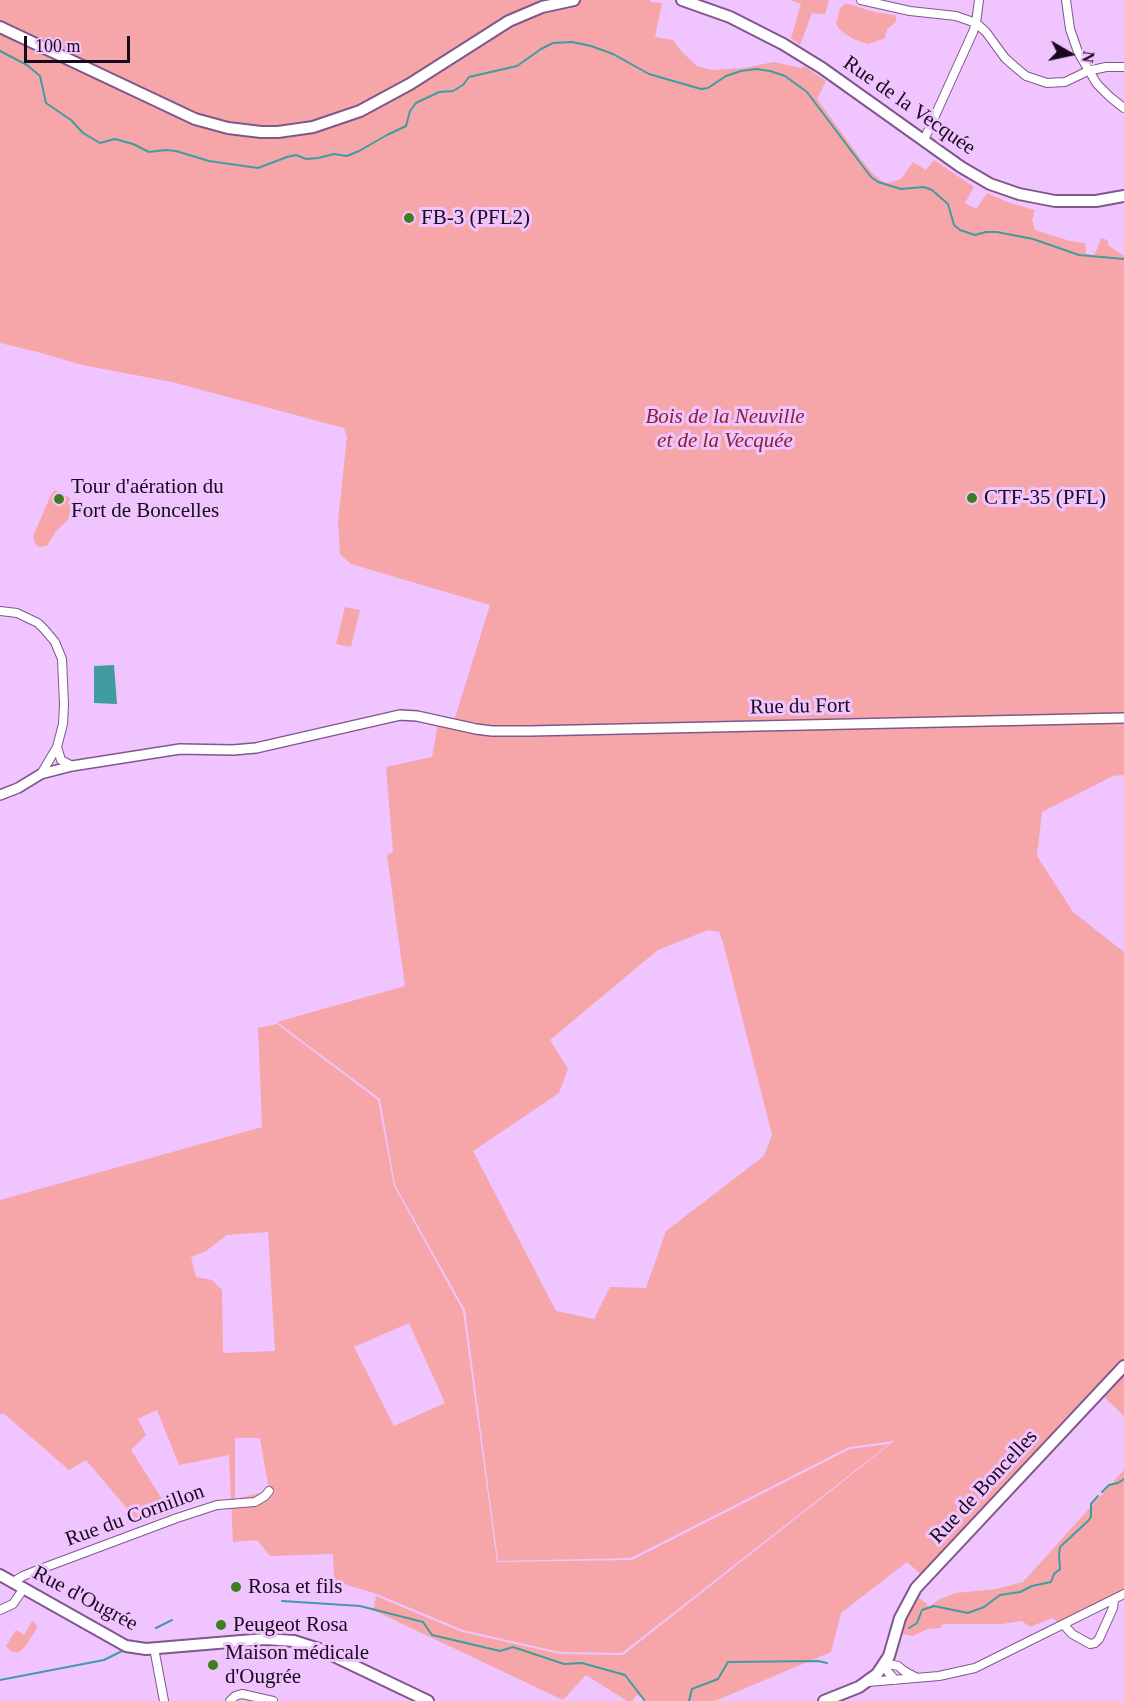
<!DOCTYPE html>
<html>
<head>
<meta charset="utf-8">
<style>
	body { margin:0 }
	#map { position:relative; width:1124px; height:1701px; overflow:hidden; background:#f0c4ff; font-family:Georgia,serif }
	canvas { display:block }
	.north { position:absolute; left:1040px; top:24px; width:60px; height:60px; -webkit-text-stroke:4px #f0c4ff; paint-order:stroke; rotate:99deg; font-size:16px; font-weight:700; line-height:24px; text-align:center; color:#18091d }
	.north::after { content:''; display:block; margin:auto; width:21px; height:27px; background:#18091d; clip-path:polygon(50% 0,100% 100%,50% 72%,0 100%) }
	.scale { position:absolute; left:24px; top:36px; width:106px; height:27px; box-sizing:border-box; border:3px solid #18091d; border-top:0; padding-left:8px; font-size:18px; line-height:21px; white-space:nowrap; color:#18091d; -webkit-text-stroke:4px #f0c4ff; paint-order:stroke }
</style>
</head>
<body>
<div id="map">
<canvas width="1124" height="1701"></canvas>
<div class="north">N</div>
<div class="scale">100 m</div>
</div>
<script>
const c = document.querySelector('canvas').getContext('2d');
c.lineJoin = 'round';
function paint(path, color) {
  c.fillStyle = color;
  c.fill(path, 'evenodd');
}
function toPath(rows) {
  const path = new Path2D();
  for (const r of rows) {
    path.moveTo(r[0], r[1]);
    for (let i = 2; i < r.length; i += 2) path.lineTo(r[i], r[i + 1]);
  }
  return path;
}
function strokePath(path, color, width, dash) {
  c.strokeStyle = color;
  c.lineWidth = width;
  c.lineCap = dash ? 'butt' : 'round';
  c.setLineDash(dash || []);
  c.stroke(path);
}
function label(font, color, halo, rows, align = 'center') {
  c.font = font + ' Georgia,serif';
  c.lineWidth = 6;
  c.setLineDash([]);
  c.textBaseline = 'middle';
  c.strokeStyle = halo;
  c.fillStyle = color;
  for (const [text, x, y, turn = 0] of rows) {
    c.save();
    c.translate(x, y);
    c.rotate((+turn || 0) * Math.PI / 180);
    c.textAlign = isNaN(turn) ? turn : align;
    if (halo) c.strokeText(text, 0, 0);
    c.fillText(text, 0, 0);
    c.restore();
  }
}
const green = toPath([
	[0,0,650,0,651,2,662,3,655,37,673,40,682,52,697,66,712,70,743,68,774,62,801,68,804,66,826,81,817,99,860,158,874,175,882,181,887,183,901,179,913,162,926,170,934,160,974,187,965,203,976,209,987,193,1010,203,1035,210,1032,220,1035,230,1070,241,1085,243,1086,254,1094,255,1097,249,1101,238,1107,240,1109,246,1124,256,1124,714,495,727,454,721,490,605,351,564,340,554,338,521,347,437,344,428,172,382,82,365,38,352,0,343],
	[790,0,827,0,829,1,825,14,812,13,800,45,791,38,801,4],
	[846,3,874,12,894,15,896,16,896,22,887,29,885,38,883,39,868,44,853,39,841,31,836,24,840,8],
	[55,490,70,498,71,501,69,519,56,531,47,546,39,547,35,544,33,536,51,495],
	[345,607,360,610,351,647,336,644],
	[1124,722,1124,775,1113,776,1042,812,1037,856,1073,912,1124,952,1124,1358,1065,1419,923,1576,907,1562,841,1613,831,1652,715,1701,648,1701,637,1695,632,1701,627,1701,586,1675,563,1700,373,1610,376,1596,462,1632,560,1654,623,1655,894,1441,849,1447,631,1558,498,1561,465,1310,395,1185,380,1099,277,1022,405,986,387,855,393,852,386,767,432,757,438,724,477,732],
	[708,930,719,932,724,946,772,1135,764,1156,666,1231,646,1288,610,1287,594,1319,556,1311,473,1151,559,1093,568,1069,550,1040,658,950],
	[277,1024,378,1100,394,1186,463,1311,497,1562,632,1560,850,1449,889,1444,622,1653,560,1652,463,1630,377,1594,334,1581,333,1554,270,1556,257,1540,233,1542,229,1455,179,1465,157,1410,138,1419,146,1435,131,1450,171,1513,139,1523,86,1460,69,1470,3,1413,0,1415,0,1200,262,1127,258,1028],
	[268,1232,275,1351,223,1353,222,1290,212,1280,196,1277,191,1257,206,1251,227,1235],
	[409,1323,445,1403,394,1426,354,1347],
	[235,1438,260,1438,269,1491,235,1499],
	[1124,1372,1124,1416,1102,1395],
	[1124,1470,1124,1589,1059,1623,1052,1618,1030,1627,1022,1621,1002,1624,946,1624,942,1625,941,1628,927,1629,913,1636,903,1634,906,1620,919,1598,926,1603,928,1607,940,1599,956,1593,996,1589,1023,1582],
	[32,1621,36,1624,37,1628,25,1647,18,1653,11,1651,6,1646,16,1630,24,1635]
]);
const water = toPath([
	[114,665,117,704,94,703,94,666]
]);
const stream = toPath([
	[0,51,27,65,40,76,46,103,71,120,83,133,100,143,115,139,133,144,149,152,166,150,176,151,209,161,258,168,287,157,296,155,306,159,318,158,334,154,347,156,359,151,387,135,406,126,410,111,416,103,439,92,453,91,463,85,469,77,517,66,541,49,553,43,572,42,591,46,613,54,649,74,701,89,708,88,726,76,741,71,756,69,770,71,785,76,807,92,871,177,878,182,901,189,924,187,932,190,948,204,954,225,960,230,975,235,986,232,997,232,1033,239,1079,255,1124,259],
	[1102,1492,1109,1485,1118,1483,1124,1479],
	[282,1601,360,1606,423,1622,432,1635,500,1651,513,1647,564,1664,582,1663,625,1675,645,1701],
	[156,1628,172,1620],
	[909,1628,917,1623,922,1610,934,1606,968,1613,984,1607,1000,1595,1020,1592,1032,1586,1051,1582,1054,1574,1060,1569,1059,1555,1060,1547,1088,1521,1091,1517,1091,1504,1098,1496],
	[0,1680,104,1660,122,1651],
	[689,1701,692,1689,718,1679,728,1662,818,1661,827,1663]
]);
const minor = toPath([
	[861,0,910,11,956,16,976,23,986,32,1005,58,1014,66,1026,76,1047,83,1065,82,1088,71,1106,67,1124,67],
	[1066,0,1070,29,1078,52,1097,84,1110,97,1124,108],
	[924,140,973,32,976,23,979,0],
	[0,611,17,613,38,623,44,629,55,642,62,659,64,704,63,724,57,747,41,774],
	[57,747,61,760,72,766],
	[13,1582,23,1576,38,1570,177,1518,217,1505,255,1502,265,1496,269,1491],
	[0,1610,13,1604,24,1588],
	[1064,1625,1072,1634,1090,1644,1095,1643,1099,1639,1113,1608,1114,1600],
	[154,1648,164,1701],
	[895,1680,888,1672,885,1663,898,1666,904,1671,915,1677],
	[868,1682,939,1676,975,1668,1124,1594],
	[230,1701,235,1696,242,1694,273,1701]
]);
const tertiary = toPath([
	[0,795,18,788,41,774,72,766,180,749,233,750,256,748,400,715,417,716,476,729,492,731,530,731,1124,718]
]);
const secondary = toPath([
	[682,0,730,17,783,44,822,68,961,167,990,184,1019,194,1055,201,1096,201,1124,196],
	[0,27,195,119,228,128,261,132,278,132,313,127,360,111,410,84,509,21,542,7,574,0],
	[0,1575,126,1646,146,1649,265,1639,294,1641,319,1649,428,1701],
	[824,1701,859,1687,877,1674,889,1656,900,1618,916,1588,1124,1366]
]);
const markers = [
	[409,218,6,"#3d7e1f"],
	[972,498,6,"#3d7e1f"],
	[59,499,6,"#3d7e1f"],
	[236,1587,6,"#3d7e1f"],
	[221,1625,6,"#3d7e1f"],
	[213,1665,6,"#3d7e1f"]
];
const streetNames = [
	["Rue de la Vecquée",909,106,35],
	["Rue du Fort",800,707,-1],
	["Rue de Boncelles",984,1487,-47],
	["Rue du Cornillon",135,1516,-20],
	["Rue d'Ougrée",85,1599,28]
];
const poiNames = [
	["FB-3 (PFL2)",421,218],
	["Tour d'aération du",71,487],
	["Fort de Boncelles",71,511],
	["CTF-35 (PFL)",984,498],
	["Rosa et fils",248,1587],
	["Peugeot Rosa",233,1625],
	["Maison médicale",225,1653],
	["d'Ougrée",225,1677]
];
const parkNames = [
	["Bois de la Neuville",725,417],
	["et de la Vecquée",725,441]
];
paint(green, '#f6a6a8');
paint(water, '#419c9f');
strokePath(stream, '#419c9f', 2);
strokePath(minor, '#7f578c', 10);
strokePath(tertiary, '#7f578c', 12);
strokePath(secondary, '#7f578c', 14);
strokePath(minor, '#fff', 8);
strokePath(tertiary, '#fff', 9);
strokePath(secondary, '#fff', 10);
for (const [x, y, r, color] of markers) {
  const dot = new Path2D();
  dot.arc(x, y, r, 0, 2 * Math.PI);
  c.fillStyle = color;
  c.fill(dot);
  strokePath(dot, '#f0c4ff', 2);
}
label('21px', '#18091d', '#f0c4ff', streetNames);
label('21px', '#18091d', '#f0c4ff', poiNames, 'left');
label('italic 21px', '#892130', '#f0c4ff', parkNames);
</script>
</body>
</html>
